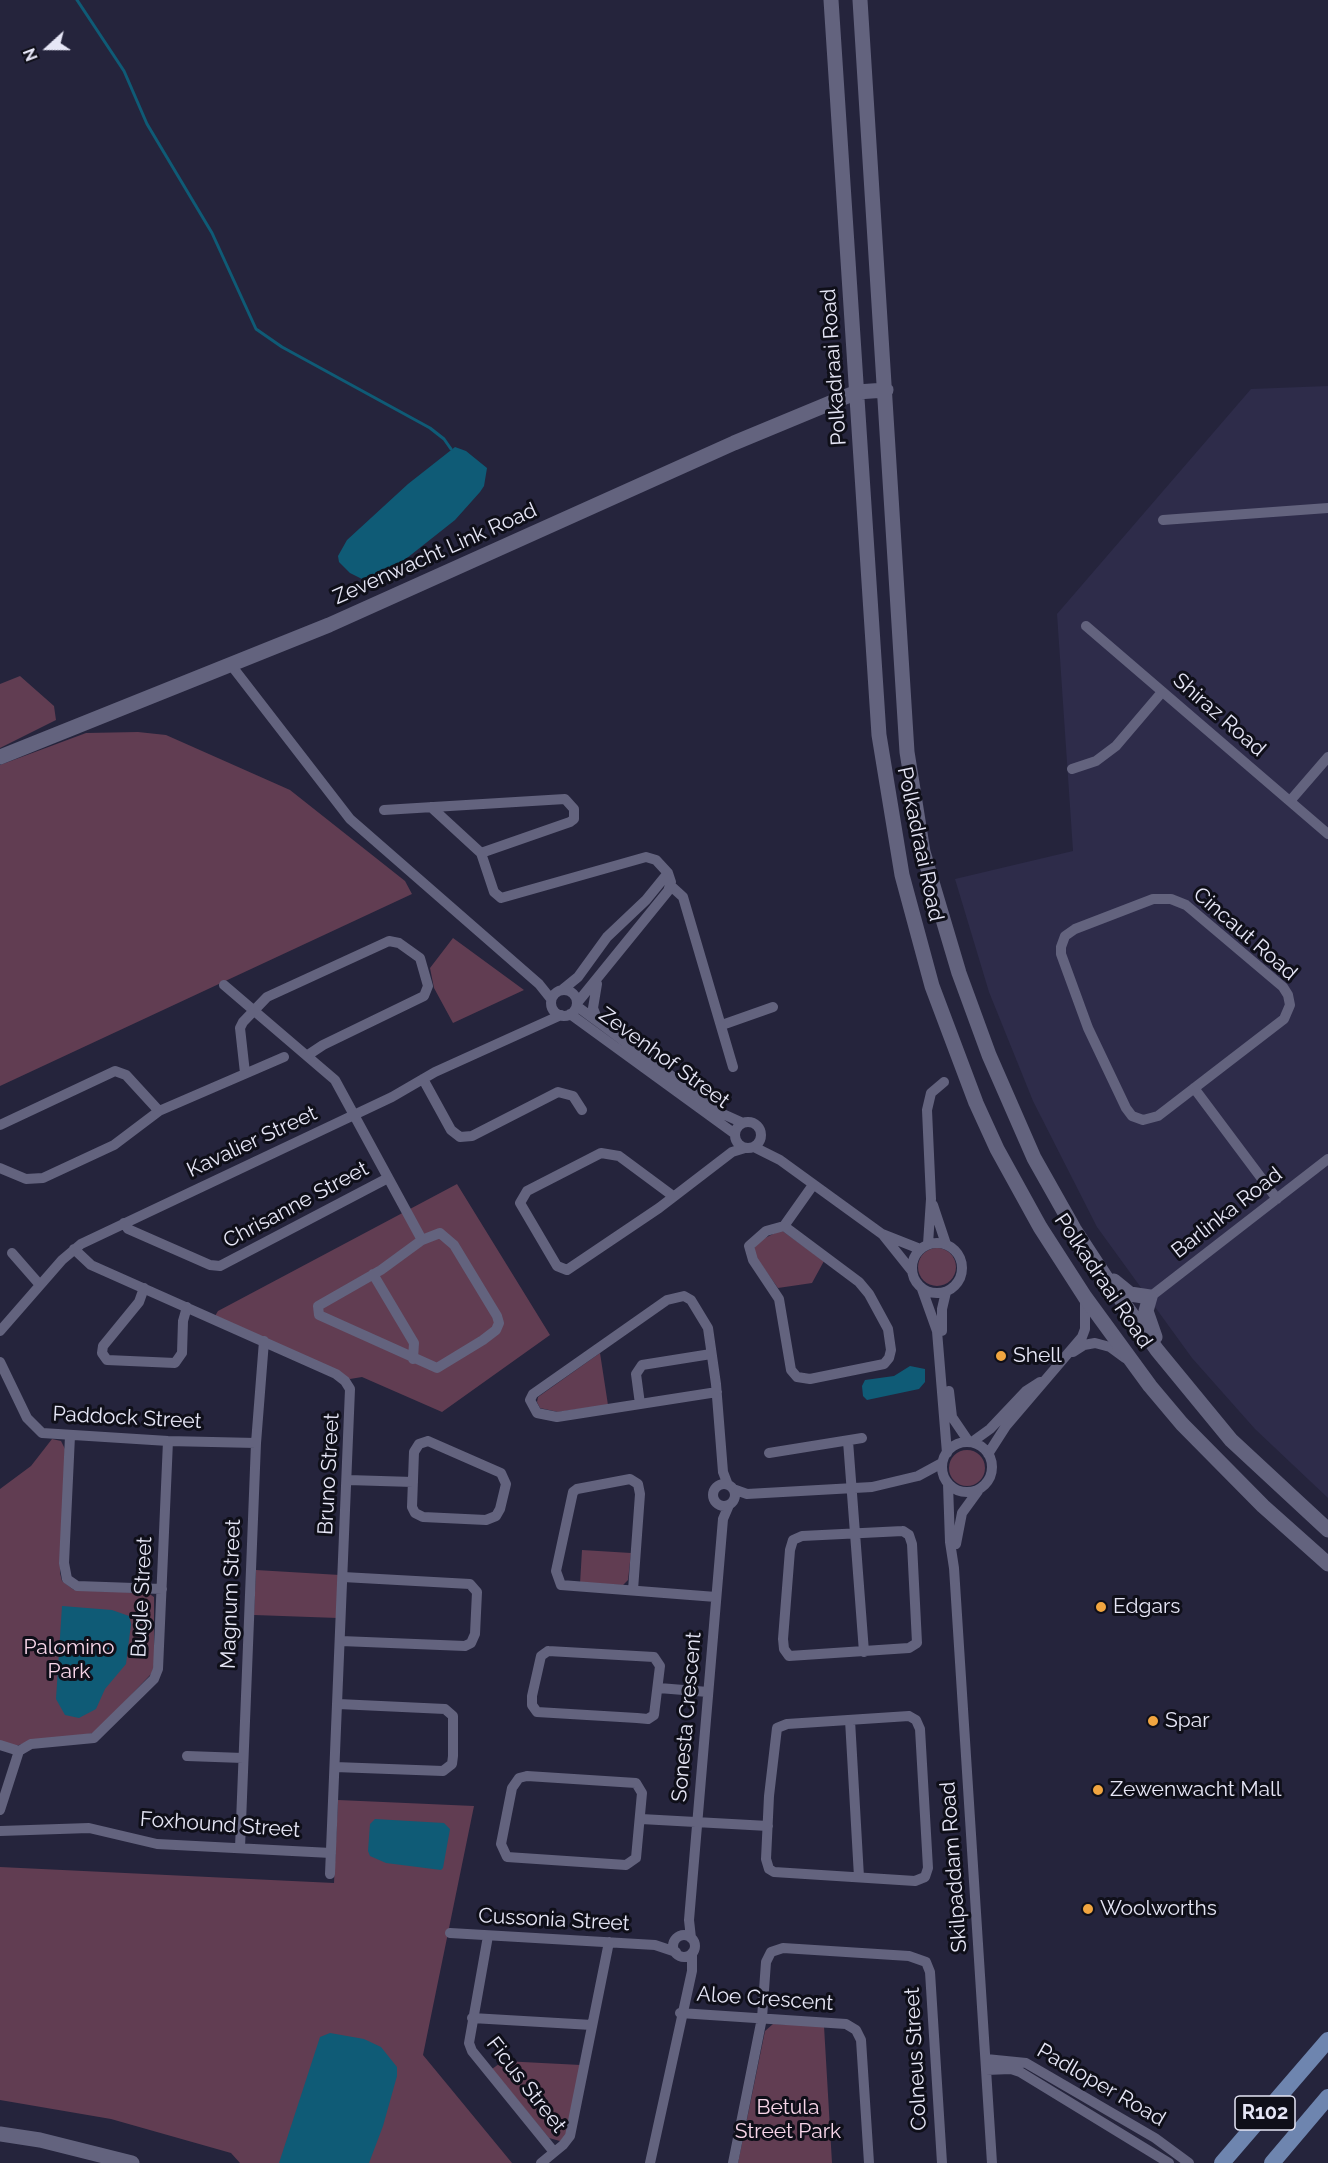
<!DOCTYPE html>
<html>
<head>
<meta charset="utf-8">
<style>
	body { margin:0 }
	#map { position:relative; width:1328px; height:2163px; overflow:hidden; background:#25243c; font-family:Raleway,sans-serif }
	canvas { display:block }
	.north { position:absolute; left:18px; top:18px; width:60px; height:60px; -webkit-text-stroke:4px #0f0f19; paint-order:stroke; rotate:249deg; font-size:16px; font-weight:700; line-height:24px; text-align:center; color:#e6e6f6 }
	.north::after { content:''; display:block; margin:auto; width:21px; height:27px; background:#e6e6f6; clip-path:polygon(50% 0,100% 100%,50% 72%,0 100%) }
</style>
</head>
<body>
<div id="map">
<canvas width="1328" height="2163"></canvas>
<div class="north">N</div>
</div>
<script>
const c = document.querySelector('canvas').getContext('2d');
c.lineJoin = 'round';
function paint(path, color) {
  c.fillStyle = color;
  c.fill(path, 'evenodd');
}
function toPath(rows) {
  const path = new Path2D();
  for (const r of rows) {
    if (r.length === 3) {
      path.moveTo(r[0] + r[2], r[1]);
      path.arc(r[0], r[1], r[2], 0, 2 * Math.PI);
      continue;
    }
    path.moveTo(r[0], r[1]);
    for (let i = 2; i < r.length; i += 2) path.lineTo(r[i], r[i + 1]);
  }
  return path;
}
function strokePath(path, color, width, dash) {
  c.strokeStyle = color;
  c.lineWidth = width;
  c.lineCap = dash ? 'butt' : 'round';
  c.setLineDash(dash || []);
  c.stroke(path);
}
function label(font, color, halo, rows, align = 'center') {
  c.font = font + ' Raleway,sans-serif';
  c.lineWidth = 6;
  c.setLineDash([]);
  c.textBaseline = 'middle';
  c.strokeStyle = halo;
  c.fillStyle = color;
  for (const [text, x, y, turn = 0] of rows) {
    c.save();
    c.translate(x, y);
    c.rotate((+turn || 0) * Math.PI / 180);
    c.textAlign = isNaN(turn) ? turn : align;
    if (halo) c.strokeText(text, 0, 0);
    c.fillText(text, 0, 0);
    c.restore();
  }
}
const built = toPath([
	[1328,386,1328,1498,1255,1429,1192,1358,1097,1227,1033,1101,989,992,955,879,1073,851,1057,614,1251,389]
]);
const green = toPath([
	[20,676,54,706,56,720,0,748,0,684],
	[138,732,166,735,290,790,405,881,412,894,0,1086,0,765,86,733],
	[453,938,524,990,453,1023,434,988,430,968],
	[457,1184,550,1335,442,1412,362,1377,350,1379,215,1316,218,1311],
	[781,1230,824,1261,812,1283,778,1288,755,1256,753,1251,757,1242],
	[937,1267,19],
	[600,1353,608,1405,558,1412,540,1408,537,1402,538,1397],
	[52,1439,61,1441,65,1449,60,1573,62,1581,74,1590,148,1593,154,1597,154,1665,152,1673,95,1733,28,1742,16,1746,0,1742,0,1489,31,1466],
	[967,1468,18],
	[582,1550,631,1553,628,1580,623,1585,580,1584],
	[256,1570,340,1575,338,1618,254,1615],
	[338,1800,474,1806,423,2055,512,2163,240,2163,231,2153,111,2119,0,2100,0,1867,334,1883],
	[773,2024,824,2026,832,2163,738,2163,765,2031],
	[503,2061,581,2065,566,2135,560,2141,549,2138,492,2069]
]);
const water = toPath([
	[455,447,466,451,487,468,484,486,480,492,455,520,388,573,370,583,350,573,339,562,338,556,347,540,408,484],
	[910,1366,925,1369,925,1382,919,1389,867,1400,863,1396,862,1386,865,1380,894,1376],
	[62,1606,112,1610,129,1616,131,1624,126,1664,105,1689,96,1709,79,1718,65,1715,56,1699],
	[375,1819,444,1823,450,1829,443,1868,441,1870,386,1863,370,1856,368,1851,370,1824],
	[330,2033,364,2039,381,2047,397,2067,397,2076,383,2126,369,2163,279,2163,320,2037]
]);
const stream = toPath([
	[77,0,124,71,147,124,212,233,256,329,282,347,430,428,444,439,451,449]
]);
const street = toPath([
	[1163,520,1328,508],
	[1086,626,1328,834],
	[231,665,350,819,539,984,551,999],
	[1072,769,1096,761,1116,746,1162,692],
	[1290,801,1328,757],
	[431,807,481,853,494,892,501,898,646,857,656,860,668,873,671,882,668,891,577,1003],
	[384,810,565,799,574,809,574,819,570,822,481,853],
	[671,886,683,897,733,1067],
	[1153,899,1171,899,1186,905,1283,987,1288,995,1290,1005,1284,1019,1158,1116,1143,1120,1132,1116,1126,1108,1088,1028,1061,954,1061,947,1065,936,1075,929,1153,899],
	[597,984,593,1008,598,1021],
	[224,985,335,1080,422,1240],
	[562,990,578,977,607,937,646,900,668,873],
	[564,1003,13],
	[578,1007,723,1114,743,1123],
	[570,1014,735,1134],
	[722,1025,773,1007],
	[245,1073,240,1028,243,1022,267,997,389,941,399,943,420,958,428,986,424,996,323,1045,308,1055],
	[423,1079,451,1130,460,1137,472,1136,558,1092,573,1096,582,1110],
	[1194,1088,1277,1199],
	[748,1135,13],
	[0,1125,115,1071,126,1075,159,1111,284,1057],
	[754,1147,780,1160,882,1234,920,1249],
	[0,1168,26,1179,43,1178,114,1145,159,1111],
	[673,1196,619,1156,601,1153,527,1191,520,1203,557,1266,567,1270,659,1208,732,1152,745,1148],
	[933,1205,946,1244],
	[124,1223,128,1229,210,1265,220,1266,388,1178],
	[784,1226,859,1282,869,1294,888,1329,891,1350,889,1358,884,1364,810,1379,797,1377,791,1370,779,1299,753,1260,749,1246,766,1231,784,1226,813,1185],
	[440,1233,454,1245,497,1316,499,1323,496,1330,483,1340,437,1368,319,1315,318,1306,381,1270,422,1240,440,1233],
	[883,1235,911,1270],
	[937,1268,25],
	[928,1244,931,1199,927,1110,931,1093,944,1082],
	[74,1249,91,1265,336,1374,345,1381,350,1389,330,1874],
	[12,1253,40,1285],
	[373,1274,414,1343,413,1359],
	[144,1288,139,1302,103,1346,102,1353,107,1360,175,1363,182,1353,183,1321,187,1307],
	[922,1289,937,1331,947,1453],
	[1150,1297,1328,1159],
	[0,1331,62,1260,81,1244,392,1097,435,1072,561,1015],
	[942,1331,942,1309,946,1292],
	[1073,1352,1084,1345,1095,1343,1110,1347,1125,1358],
	[0,1362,27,1418,42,1433,168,1441,256,1443],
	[949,1391,952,1417,969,1442],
	[717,1392,557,1417,537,1413,530,1400,533,1394,667,1300,684,1296,691,1300,708,1328,716,1384,723,1472,728,1485],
	[640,1404,636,1374,642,1365,711,1354],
	[70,1436,64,1563,67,1579,77,1586,162,1589],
	[428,1441,501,1473,506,1484,500,1509,496,1516,486,1520,423,1517,415,1513,412,1507,414,1452,419,1444,428,1441],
	[848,1441,864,1652],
	[967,1467,25],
	[972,1442,990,1429,1026,1391,1040,1382],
	[769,1453,862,1438],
	[988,1454,1006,1426,1082,1337,1085,1329,1085,1297],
	[348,1480,413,1482],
	[948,1484,950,1542,954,1568,992,2163],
	[724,1495,11],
	[733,1489,747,1494,872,1487,918,1476,942,1463],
	[903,1531,909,1535,912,1544,917,1643,909,1648,789,1656,784,1649,783,1639,790,1550,793,1540,802,1536,903,1531],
	[956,1544,962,1513,978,1491],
	[633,1590,640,1494,638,1484,630,1479,577,1489,573,1492,556,1571,561,1585,716,1597],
	[341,1641,465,1646,471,1643,475,1634,477,1592,470,1584,343,1577],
	[548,1651,654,1657,660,1666,654,1715,648,1719,637,1718,537,1712,532,1705,532,1696,541,1656,548,1651],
	[659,1688,708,1692],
	[909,1716,916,1720,920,1729,928,1868,925,1877,915,1881,774,1872,769,1869,766,1859,769,1796,777,1728,787,1724,909,1716],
	[850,1720,859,1877],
	[0,1745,19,1751],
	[19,1751,31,1744,94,1738,154,1679,158,1669,168,1441],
	[187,1756,243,1758],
	[335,1767,443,1771,452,1764,453,1756,453,1716,445,1709,338,1704],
	[527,1776,636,1783,642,1793,636,1858,626,1865,507,1857,501,1844,512,1788,519,1778,527,1776],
	[0,1810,19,1751],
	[641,1819,768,1826],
	[0,1831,89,1828,157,1844,331,1853],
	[240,1848,256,1443,264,1341],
	[450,1933,655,1945,676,1952],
	[684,1946,11],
	[488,1936,469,2043,472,2051,554,2152],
	[691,1938,689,1920,723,1519,729,1505],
	[680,2013,846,2024,856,2030,861,2040,869,2163],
	[472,2018,592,2025],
	[986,2059,1026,2063,1155,2138,1189,2163],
	[986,2070,1011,2069,1020,2072,1169,2163],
	[541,2163,563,2145,570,2136,609,1942],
	[650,2163,692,1971,692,1953],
	[733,2163,762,2018,766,1962,771,1952,783,1948,909,1956,926,1962,930,1972,942,2163]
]);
const secondary = toPath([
	[831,0,879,735,902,875,932,986,976,1103,997,1149,1040,1227,1085,1297,1150,1386,1182,1424,1263,1506,1328,1564],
	[860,0,907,752,923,852,959,973,989,1055,1034,1158,1074,1229,1110,1284,1157,1350,1231,1440,1328,1530],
	[0,757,329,625,734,443,857,392,886,390],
	[1114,1281,1130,1294,1150,1297,1146,1311,1155,1337],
	[0,2134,40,2140,132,2163]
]);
const primary = toPath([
	[1222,2163,1328,2040],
	[1272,2163,1328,2097]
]);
const markers = [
	[1001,1356,6,"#f1a540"],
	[1101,1607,6,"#f1a540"],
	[1153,1721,6,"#f1a540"],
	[1098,1790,6,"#f1a540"],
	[1088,1909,6,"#f1a540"]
];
const shields = [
	[1265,2113,60]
];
const shieldNames = [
	["R102",1265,2113]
];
const streetNames = [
	["Polkadraai Road",834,367,-94],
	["Zevenwacht Link Road",435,554,-24],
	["Shiraz Road",1219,715,41],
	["Polkadraai Road",920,844,78],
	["Cincaut Road",1245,934,41],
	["Zevenhof Street",664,1058,36],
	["Kavalier Street",252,1142,-25],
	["Chrisanne Street",296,1205,-28],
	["Barlinka Road",1227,1213,-38],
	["Polkadraai Road",1103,1281,56],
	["Paddock Street",127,1418,3],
	["Bruno Street",329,1474,-87],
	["Magnum Street",231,1594,-88],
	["Bugle Street",142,1597,-87],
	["Sonesta Crescent",687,1717,-85],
	["Foxhound Street",220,1825,4],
	["Skilpaddam Road",954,1867,-94],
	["Cussonia Street",554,1920,3],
	["Aloe Crescent",765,1999,4],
	["Colneus Street",916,2059,-93],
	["Ficus Street",526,2085,52],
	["Padloper Road",1101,2085,30]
];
const poiNames = [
	["Shell",1013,1356],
	["Edgars",1113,1607],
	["Spar",1165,1721],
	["Zewenwacht Mall",1110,1790],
	["Woolworths",1100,1909]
];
const parkNames = [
	["Palomino",69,1648],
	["Park",69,1672],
	["Betula",788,2108],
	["Street Park",788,2132]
];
paint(built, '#2e2c4a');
paint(green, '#613d52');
paint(water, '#0f5b76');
strokePath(stream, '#0f5b76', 3);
strokePath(street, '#63637e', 10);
strokePath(secondary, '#63637e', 15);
strokePath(primary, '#6e85af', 16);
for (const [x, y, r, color] of markers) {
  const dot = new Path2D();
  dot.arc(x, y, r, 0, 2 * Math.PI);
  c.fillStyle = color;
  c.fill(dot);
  strokePath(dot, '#0f0f19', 2);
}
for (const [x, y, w] of shields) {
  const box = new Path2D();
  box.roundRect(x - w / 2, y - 17, w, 34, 4.5);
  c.fillStyle = '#0f0f19';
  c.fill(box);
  strokePath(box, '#e6e6f6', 1.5);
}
label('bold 20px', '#e6e6f6', null, shieldNames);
label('21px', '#e6e6f6', '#0f0f19', streetNames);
label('21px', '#e6e6f6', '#0f0f19', poiNames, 'left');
label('21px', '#f8d6e9', '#0f0f19', parkNames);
</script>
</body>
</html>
